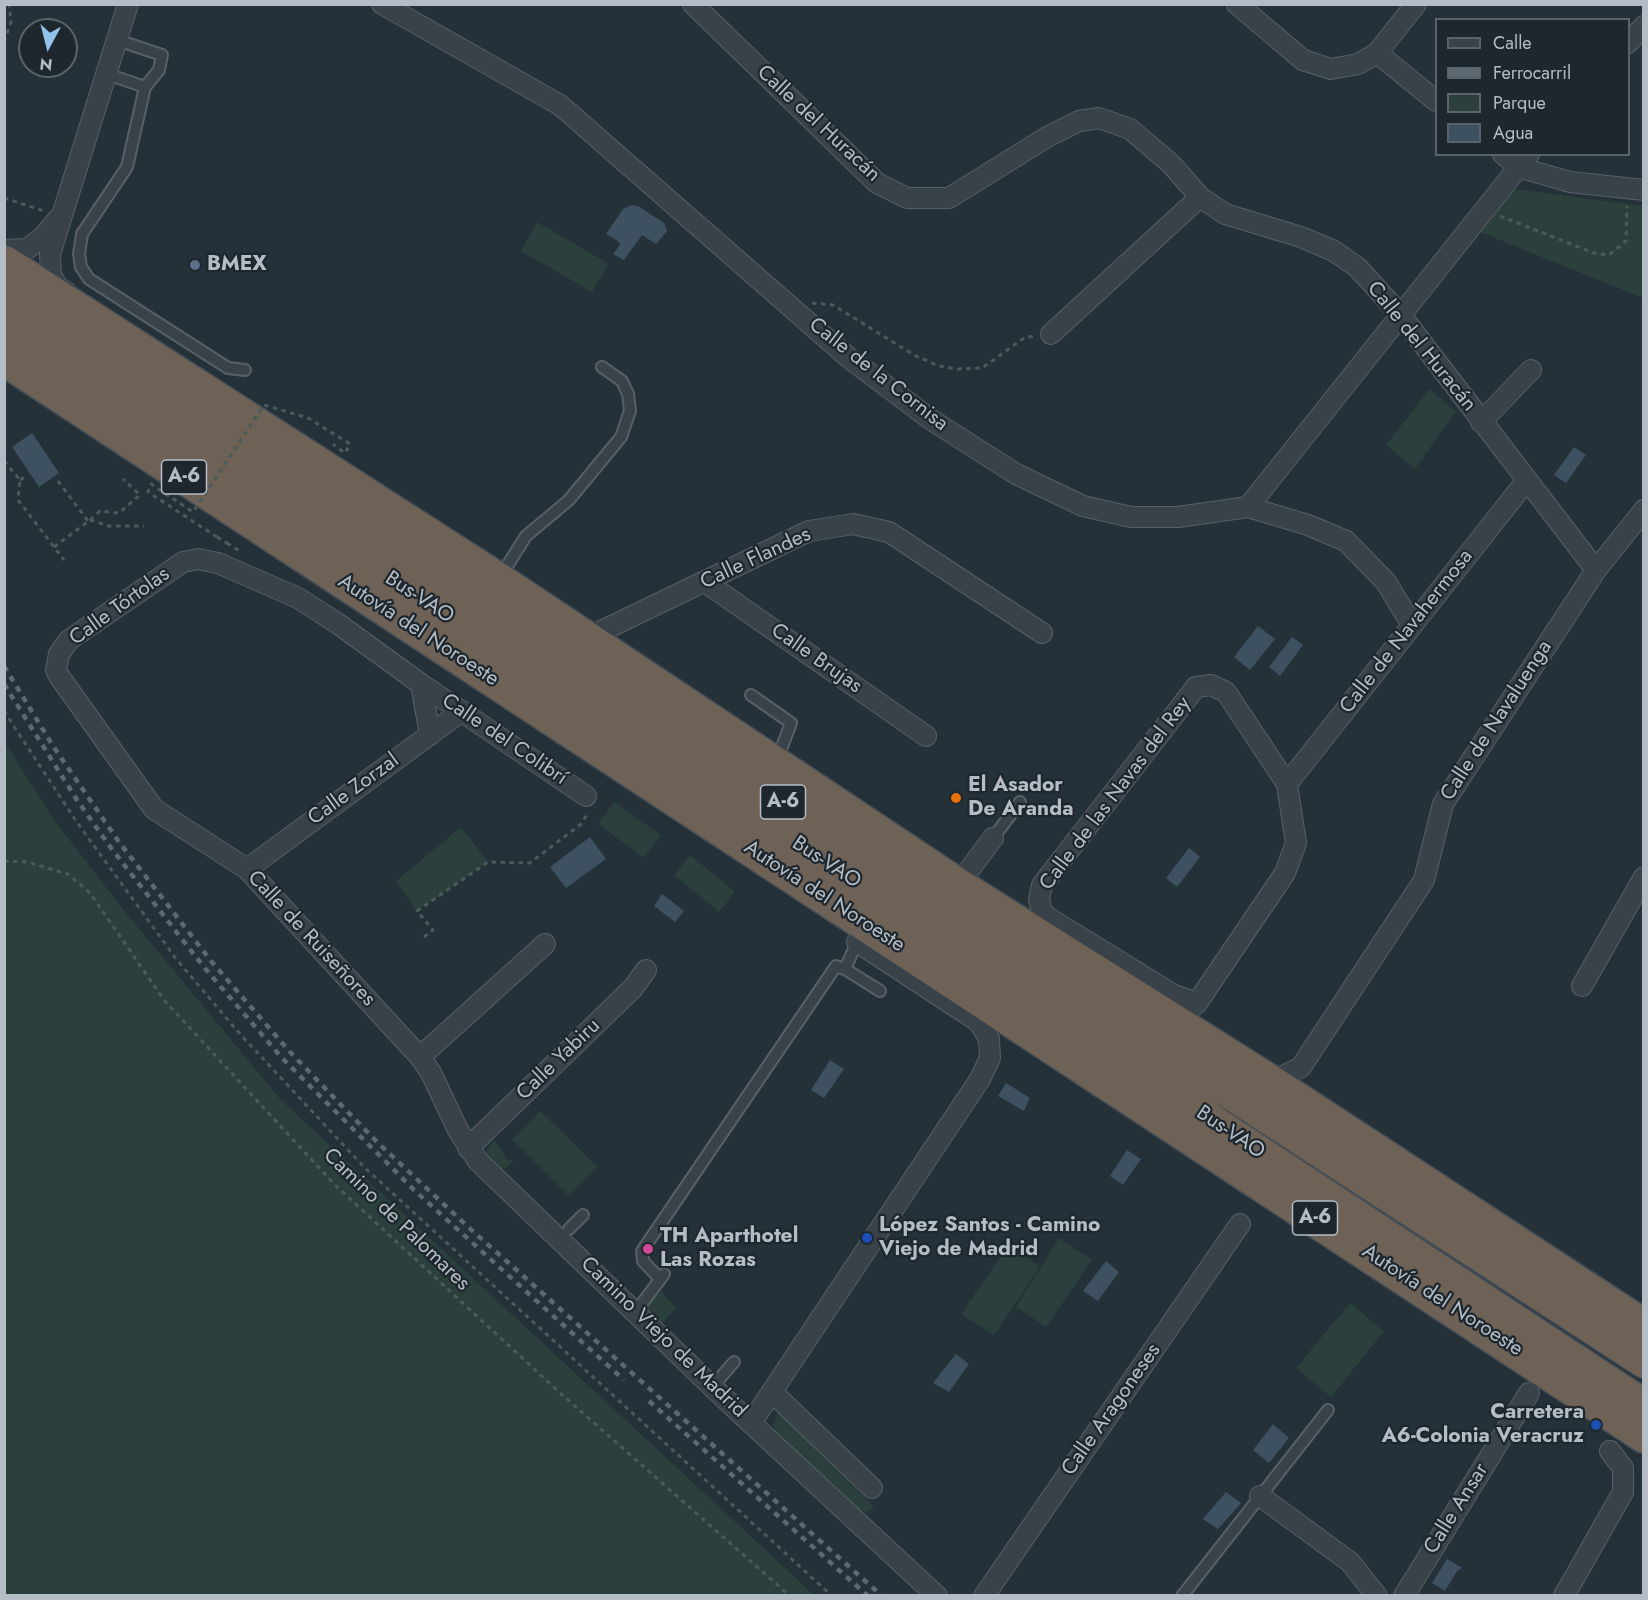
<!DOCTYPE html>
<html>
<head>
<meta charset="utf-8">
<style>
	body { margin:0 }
	#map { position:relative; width:1648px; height:1600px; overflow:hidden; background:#253139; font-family:Jost,sans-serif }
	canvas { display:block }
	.frame { position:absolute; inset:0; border:6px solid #b4bdc5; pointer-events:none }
	.legend { position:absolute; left:1435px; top:18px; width:195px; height:138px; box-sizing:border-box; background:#1e272e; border:2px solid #5a636a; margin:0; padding:8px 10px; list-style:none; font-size:18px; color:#b4bdc5 }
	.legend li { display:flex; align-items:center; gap:12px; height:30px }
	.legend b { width:30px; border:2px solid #5a636a }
	.north { position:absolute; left:18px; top:18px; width:60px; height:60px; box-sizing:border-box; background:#1e272e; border:2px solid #5a636a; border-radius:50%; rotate:187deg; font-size:16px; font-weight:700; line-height:24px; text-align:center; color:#b4bdc5 }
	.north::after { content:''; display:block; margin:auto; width:21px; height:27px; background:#93c2eb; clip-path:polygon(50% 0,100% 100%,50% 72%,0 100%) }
</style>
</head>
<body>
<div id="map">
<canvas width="1648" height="1600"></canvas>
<div class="frame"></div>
<ul class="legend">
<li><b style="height:8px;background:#394249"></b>Calle</li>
<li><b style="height:8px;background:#5d6972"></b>Ferrocarril</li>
<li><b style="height:16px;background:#2b3f3c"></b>Parque</li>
<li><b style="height:16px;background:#3d5160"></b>Agua</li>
</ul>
<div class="north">N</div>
</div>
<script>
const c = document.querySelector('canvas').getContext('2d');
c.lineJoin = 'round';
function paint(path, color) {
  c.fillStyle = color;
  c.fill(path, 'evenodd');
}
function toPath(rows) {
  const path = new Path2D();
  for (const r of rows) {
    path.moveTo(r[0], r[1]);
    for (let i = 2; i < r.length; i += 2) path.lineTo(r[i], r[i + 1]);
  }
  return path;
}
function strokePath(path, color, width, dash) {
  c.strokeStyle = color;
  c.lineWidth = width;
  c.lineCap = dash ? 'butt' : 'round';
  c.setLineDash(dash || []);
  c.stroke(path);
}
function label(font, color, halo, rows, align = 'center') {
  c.font = font + ' Jost,sans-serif';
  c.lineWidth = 4.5;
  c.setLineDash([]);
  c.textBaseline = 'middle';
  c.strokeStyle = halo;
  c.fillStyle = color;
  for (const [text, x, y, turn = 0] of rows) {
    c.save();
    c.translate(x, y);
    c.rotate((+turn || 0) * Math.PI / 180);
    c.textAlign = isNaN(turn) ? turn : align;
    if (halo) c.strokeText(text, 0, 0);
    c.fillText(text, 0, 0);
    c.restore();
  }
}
const green = toPath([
	[1515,189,1643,206,1643,298,1480,232],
	[537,222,609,264,592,292,521,251],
	[1429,389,1456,411,1415,469,1386,445],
	[4,741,52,817,122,908,281,1100,814,1595,5,1595],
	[614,802,661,835,644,858,598,824],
	[461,827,488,862,417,911,396,881],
	[690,855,735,892,719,912,674,875],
	[540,1111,598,1167,569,1196,512,1139],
	[494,1140,508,1160,514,1160,506,1168,501,1169,485,1154],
	[1059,1238,1092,1260,1046,1327,1016,1307],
	[1009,1245,1040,1267,994,1335,961,1314],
	[661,1291,676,1308,661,1325,646,1308],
	[1350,1303,1384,1331,1331,1397,1296,1368],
	[778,1412,874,1507,871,1510,865,1512,857,1508,775,1431,773,1425]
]);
const water = toPath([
	[632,205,638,206,664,223,667,231,656,244,642,235,624,260,613,254,620,245,618,241,606,234,623,209],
	[32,433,59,473,39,487,12,447],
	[1574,447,1586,455,1566,483,1554,475],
	[1258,626,1275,639,1250,670,1234,657],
	[1292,637,1303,645,1280,676,1269,667],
	[590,837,606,859,566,888,550,867],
	[1189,848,1200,857,1177,887,1166,878],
	[662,894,684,911,675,922,654,906],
	[830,1060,844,1069,824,1098,811,1090],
	[1006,1083,1030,1098,1024,1111,998,1096],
	[1127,1150,1141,1159,1123,1185,1110,1176],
	[1106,1261,1119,1272,1098,1301,1083,1291],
	[956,1354,969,1364,949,1392,933,1383],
	[1273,1424,1289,1438,1269,1463,1253,1450],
	[1226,1492,1241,1503,1218,1529,1203,1519],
	[1447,1559,1462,1568,1457,1571,1445,1591,1432,1583]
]);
const path = toPath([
	[4,42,11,22,9,4],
	[4,198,44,211],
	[1500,216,1594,253,1609,255,1626,241,1627,206],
	[812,303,833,305,914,355,939,366,958,369,982,368,1024,338,1034,336],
	[4,461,20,480,18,500,64,560],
	[20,480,26,476],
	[58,481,88,521],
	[90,520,100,511,119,513,140,495,123,479],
	[217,537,227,543,226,547],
	[227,543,241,552],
	[54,547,90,520,109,526,144,526],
	[4,711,76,821,177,960,240,1034,364,1167,832,1596],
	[4,861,27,862,68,874,90,893,164,1000,334,1184,559,1392,790,1596],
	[424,937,433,930,417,911,488,862,530,863,581,824,588,813]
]);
const service = toPath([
	[117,40,162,55,159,70,145,87,127,167,82,234,79,254,81,267,89,279,228,368,245,370],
	[107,74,145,87],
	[500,577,526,536,569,500,621,437,630,411,628,394,622,381,602,367],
	[751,695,791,723,777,760],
	[993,838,1020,802],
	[857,942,845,969,880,991],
	[569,1229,583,1215],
	[660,1279,643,1261,642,1251,836,966,845,969],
	[635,1313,664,1274],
	[713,1386,734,1362],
	[1182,1596,1328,1410]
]);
const minor = toPath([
	[382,4,560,105,849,358,930,419,1016,474,1083,506,1131,517,1178,517,1248,507,1308,525,1346,541,1386,582,1412,625],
	[693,4,877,183,907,198,949,198,1047,137,1079,121,1099,118,1130,129,1171,164,1200,197,1225,214,1301,237,1334,251,1357,267,1400,314,1596,570],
	[1237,4,1303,60,1331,69,1358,64,1377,53,1416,4],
	[1628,43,1644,26],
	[1377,53,1436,101],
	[1503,154,1518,167,1570,182,1644,190],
	[4,250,27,249,43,237,57,220],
	[66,292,58,287,51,275,50,254,128,4],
	[1051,334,1200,197],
	[1481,422,1531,370],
	[1248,507,1529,154],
	[705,582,926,736],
	[587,638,809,531,853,524,889,532,1042,633],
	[421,684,430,735],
	[1287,784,1527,480],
	[586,796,421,684,337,623,298,598,218,563,198,559,183,562,69,640,59,654,56,670,59,676,154,809,247,869,420,1057,431,1073,458,1130,478,1161,725,1399,937,1596],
	[247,869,462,711],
	[958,885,993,838],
	[1582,986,1644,877],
	[1175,1021,1197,1003,1285,873,1296,843,1287,784,1226,692,1211,685,1196,687,1042,885,1039,899,1042,912,1049,918,1174,995,1197,1003],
	[420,1057,545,944],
	[1271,1082,1301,1067,1424,880,1443,804,1596,570,1644,510],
	[468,1148,633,988,646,970],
	[772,1392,872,1488],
	[751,1423,980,1079,990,1058,989,1039,979,1022,857,942],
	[1260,1496,1350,1562,1377,1596],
	[984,1596,1240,1224],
	[1404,1596,1529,1393],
	[1564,1596,1623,1492,1623,1468,1610,1451]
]);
const motorway = toPath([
	[4,262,499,580,958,885,1271,1082,1644,1326],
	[4,292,778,799,1644,1361],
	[4,326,1131,1062,1219,1126,1644,1406],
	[4,359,1644,1436]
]);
const rail = toPath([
	[4,666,53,746,119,842,211,961,290,1052,376,1141,466,1225,882,1596],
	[4,684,77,800,111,848,203,966,282,1058,414,1190,624,1380],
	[649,1401,868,1596]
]);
const pathBridge = toPath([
	[217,537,148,492,151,484,193,512,264,405,308,418,350,444,345,453,333,444]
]);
const markers = [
	[195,265,6,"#5c6f8a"],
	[956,798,6,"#e8710a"],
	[867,1238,6,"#1a4fb4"],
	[648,1249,6,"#d1479c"],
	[1596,1425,6,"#1a4fb4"]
];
const shields = [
	[184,477,45],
	[783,802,45],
	[1315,1218,45]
];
const shieldNames = [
	["A-6",184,477],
	["A-6",783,802],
	["A-6",1315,1218]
];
const streetNames = [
	["Calle del Huracán",818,124,43],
	["Calle del Huracán",1421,347,51],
	["Calle de la Cornisa",878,375,38],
	["Calle Flandes",756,559,-25],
	["Bus-VAO",419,598,33],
	["Calle Tórtolas",120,607,-36],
	["Autovía del Noroeste",418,631,33],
	["Calle de Navahermosa",1407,632,-52],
	["Calle Brujas",816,659,35],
	["Calle de Navaluenga",1497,721,-57],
	["Calle del Colibrí",504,740,34],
	["Calle Zorzal",354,790,-36],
	["Calle de las Navas del Rey",1116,794,-53],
	["Bus-VAO",826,863,33],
	["Autovía del Noroeste",824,897,33],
	["Calle de Ruiseñores",311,939,47],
	["Calle Yabiru",559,1060,-44],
	["Bus-VAO",1230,1133,34],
	["Camino de Palomares",396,1220,44],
	["Autovía del Noroeste",1442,1301,33],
	["Camino Viejo de Madrid",663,1338,44],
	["Calle Aragoneses",1112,1410,-55],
	["Calle Ansar",1457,1509,-58]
];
const poiNames = [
	["BMEX",207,265],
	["El Asador",968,786],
	["De Aranda",968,810],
	["López Santos - Camino",879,1226],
	["Viejo de Madrid",879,1250],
	["TH Aparthotel",660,1237],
	["Las Rozas",660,1261],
	["Carretera",1584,1413,"right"],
	["A6-Colonia Veracruz",1584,1437,"right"]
];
paint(green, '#2b3f3c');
paint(water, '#3d5160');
strokePath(service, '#576067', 14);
strokePath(minor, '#576067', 22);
strokePath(motorway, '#444d54', 36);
strokePath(path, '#495b5a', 3, [4.5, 4.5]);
strokePath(service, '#394249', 10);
strokePath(minor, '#394249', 20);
strokePath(motorway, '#6e6257', 33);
strokePath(rail, '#5d6972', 4.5, [6, 6]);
strokePath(pathBridge, '#495b5a', 3, [4.5, 4.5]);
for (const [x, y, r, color] of markers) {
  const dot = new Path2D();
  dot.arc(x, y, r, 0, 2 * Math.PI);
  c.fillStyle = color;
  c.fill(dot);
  strokePath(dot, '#1e272e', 2);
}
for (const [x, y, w] of shields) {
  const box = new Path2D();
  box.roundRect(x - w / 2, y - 17, w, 34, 4.5);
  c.fillStyle = '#1e272e';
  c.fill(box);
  strokePath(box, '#b4bdc5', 1.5);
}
label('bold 20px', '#b4bdc5', null, shieldNames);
label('21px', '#b4bdc5', '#1e272e', streetNames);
label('bold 21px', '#b4bdc5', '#1e272e', poiNames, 'left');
</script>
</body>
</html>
